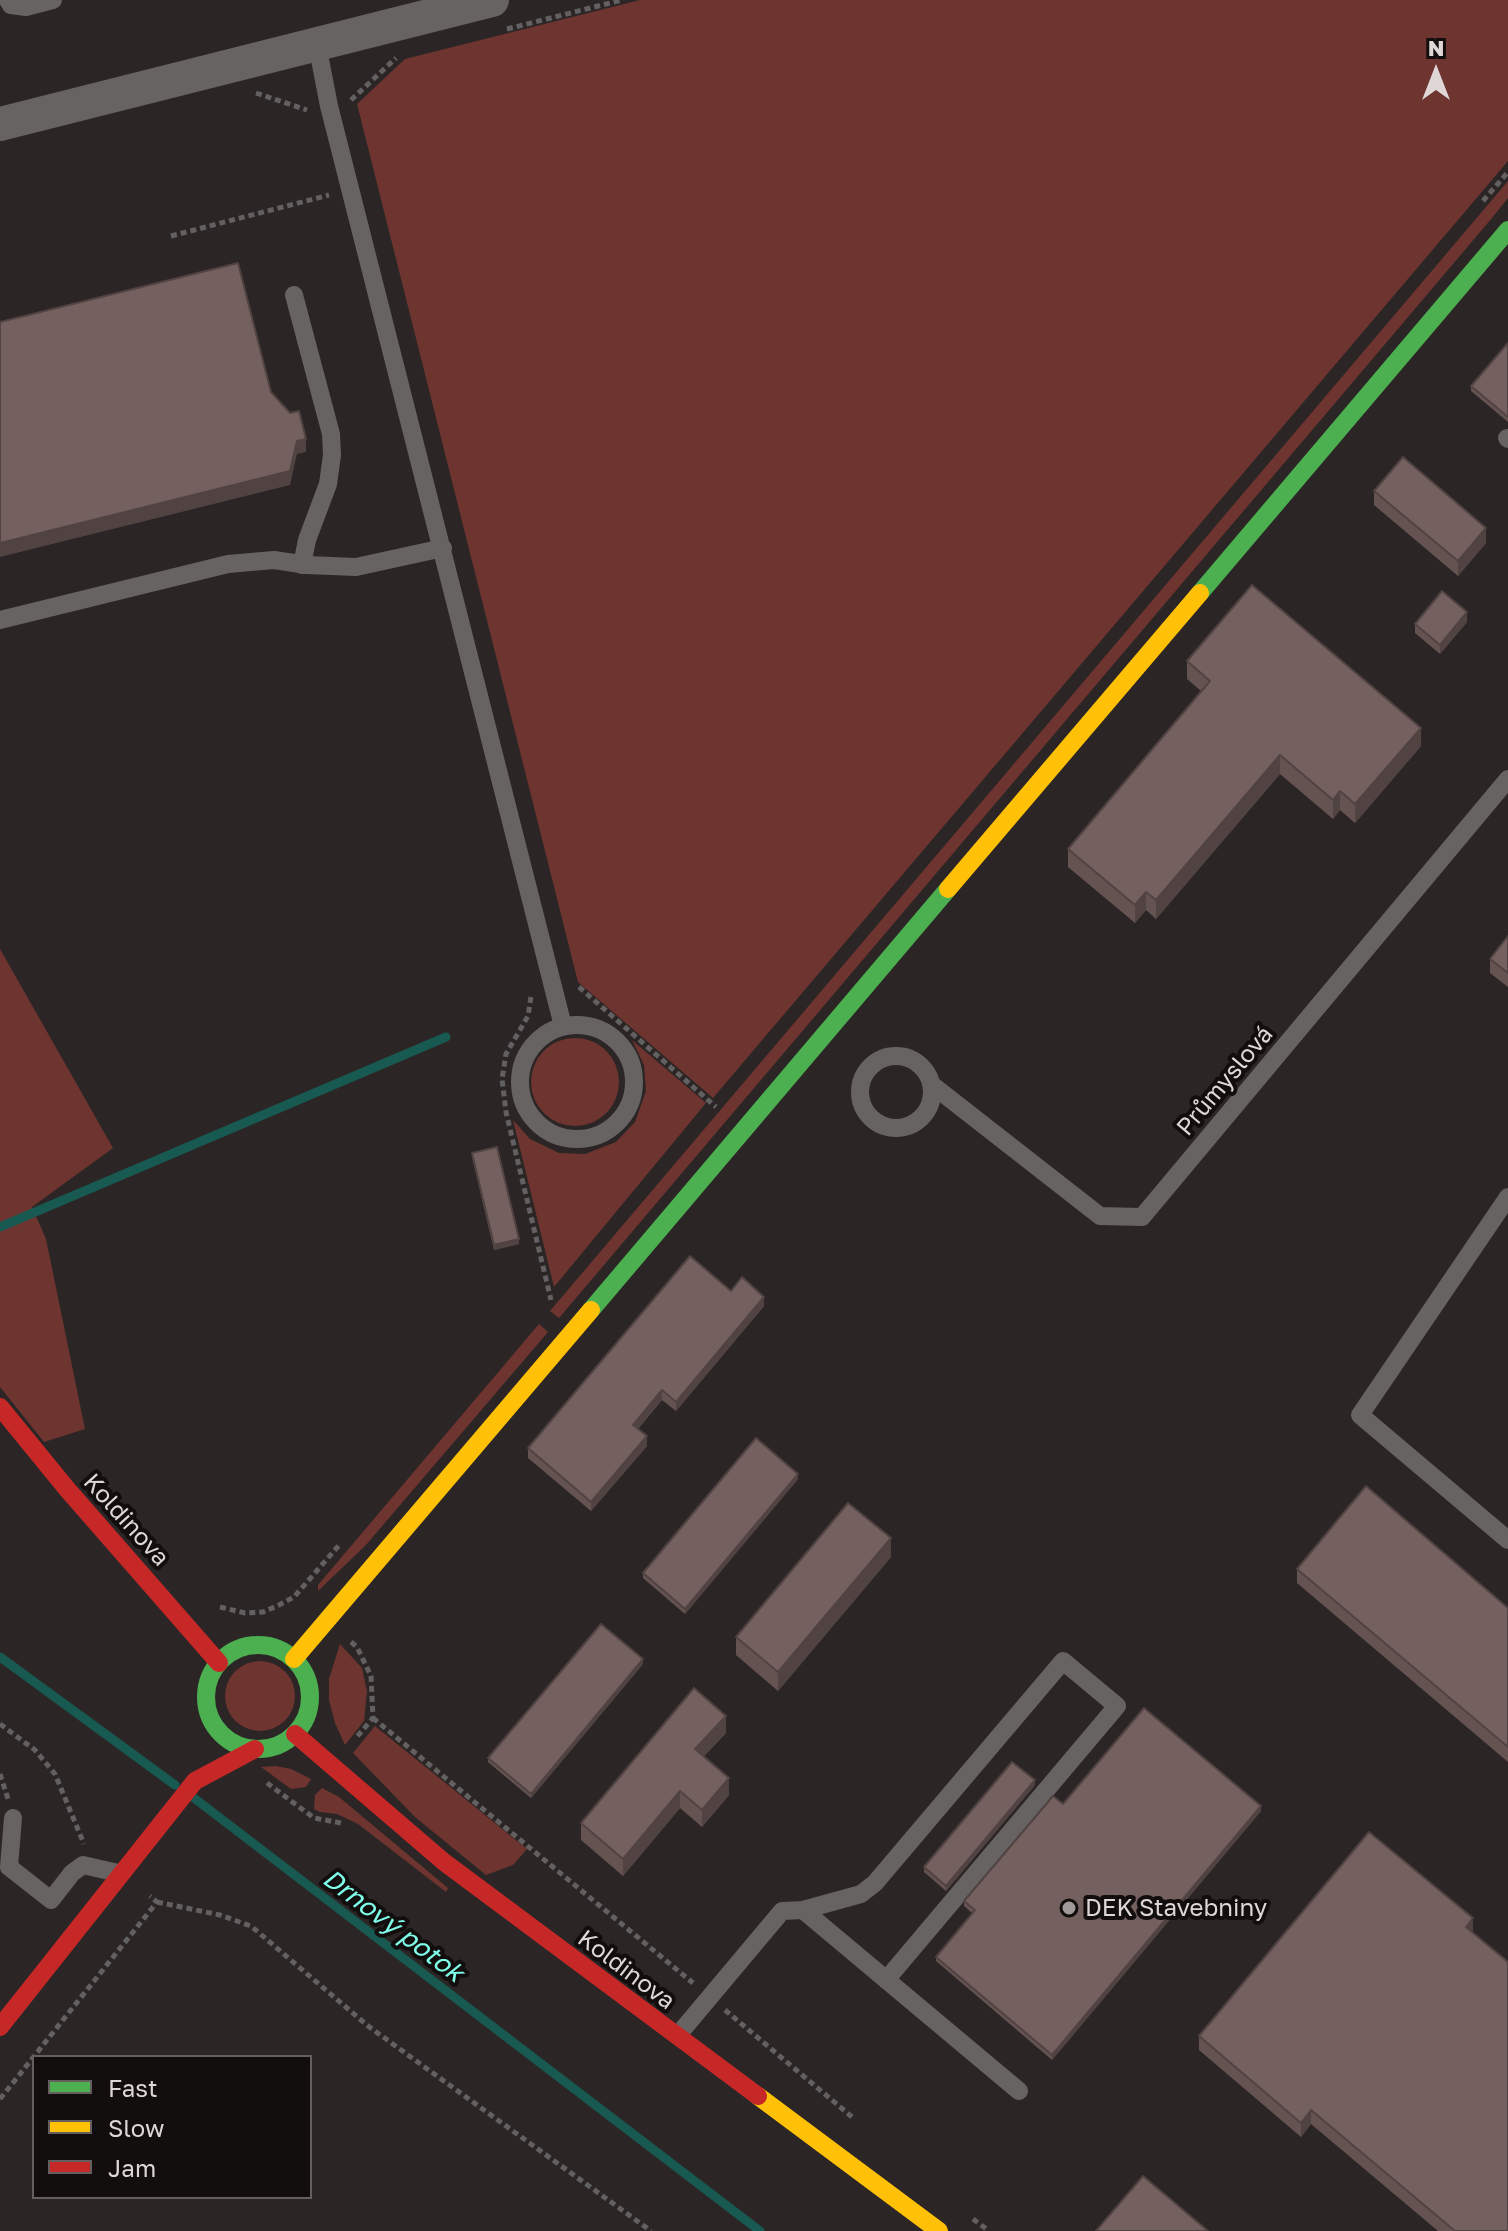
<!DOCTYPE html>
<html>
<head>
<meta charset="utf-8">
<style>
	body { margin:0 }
	#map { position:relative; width:1508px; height:2231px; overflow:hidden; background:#2b2625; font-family:"Golos Text",sans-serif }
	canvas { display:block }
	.legend { position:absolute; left:32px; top:2055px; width:280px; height:144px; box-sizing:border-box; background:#130e0e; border:2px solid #645e5e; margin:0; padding:10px 14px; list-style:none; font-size:24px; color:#ded7d6 }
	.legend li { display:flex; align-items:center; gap:16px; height:40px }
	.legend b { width:40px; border:2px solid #645e5e }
	.north { position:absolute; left:1396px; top:32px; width:80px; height:80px; -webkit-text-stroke:6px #130e0e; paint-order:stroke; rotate:0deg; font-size:22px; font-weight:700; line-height:32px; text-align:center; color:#ded7d6 }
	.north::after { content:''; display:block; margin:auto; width:28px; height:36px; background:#ded7d6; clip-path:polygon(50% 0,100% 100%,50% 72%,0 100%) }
</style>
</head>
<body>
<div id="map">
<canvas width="1508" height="2231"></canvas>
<ul class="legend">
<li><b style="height:10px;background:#4caf50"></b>Fast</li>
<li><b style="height:10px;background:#ffc107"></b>Slow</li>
<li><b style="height:10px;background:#c62828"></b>Jam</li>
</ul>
<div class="north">N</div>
</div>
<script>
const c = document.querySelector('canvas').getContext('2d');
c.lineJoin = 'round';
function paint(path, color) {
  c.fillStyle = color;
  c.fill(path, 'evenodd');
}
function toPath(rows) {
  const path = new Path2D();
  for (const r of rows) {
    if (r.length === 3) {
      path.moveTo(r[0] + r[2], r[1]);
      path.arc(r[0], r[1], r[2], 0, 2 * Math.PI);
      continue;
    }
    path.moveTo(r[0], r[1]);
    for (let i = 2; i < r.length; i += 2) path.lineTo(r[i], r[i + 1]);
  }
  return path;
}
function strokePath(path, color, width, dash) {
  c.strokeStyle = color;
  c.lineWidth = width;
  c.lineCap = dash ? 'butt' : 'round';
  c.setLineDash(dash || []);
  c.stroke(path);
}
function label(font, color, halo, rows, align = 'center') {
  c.font = font + ' "Golos Text",sans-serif';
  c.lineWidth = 8;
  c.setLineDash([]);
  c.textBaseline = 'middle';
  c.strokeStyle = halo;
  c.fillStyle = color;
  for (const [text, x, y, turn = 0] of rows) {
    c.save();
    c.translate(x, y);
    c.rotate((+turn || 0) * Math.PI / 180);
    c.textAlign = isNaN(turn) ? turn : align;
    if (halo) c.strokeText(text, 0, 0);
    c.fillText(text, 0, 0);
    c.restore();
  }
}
const green = toPath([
	[640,0,1508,0,1508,161,713,1098,578,982,357,104,405,59],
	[1508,181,1508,198,1492,218,559,1318,550,1311],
	[0,949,113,1148,32,1207,46,1239,85,1429,44,1442,0,1387],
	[575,1082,44],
	[632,1040,706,1103,554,1287,513,1120,530,1139,559,1153,585,1154,616,1142,635,1122,646,1091,644,1065],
	[539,1324,548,1332,366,1545,318,1591,318,1585],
	[340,1644,362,1668,367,1691,364,1721,345,1745,335,1723,329,1700,329,1679],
	[260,1696,35],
	[375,1726,527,1849,513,1865,486,1875,415,1817,353,1753],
	[276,1766,291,1769,311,1779,306,1787,291,1789,261,1767],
	[322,1788,339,1797,448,1888,446,1892,358,1824,337,1814,320,1812,314,1809,315,1795]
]);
const stream = toPath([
	[0,1227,446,1037],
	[0,1657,175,1785],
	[194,1798,760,2231]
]);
const path = toPath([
	[507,29,622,0],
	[256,93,307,110],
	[351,100,396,58],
	[1483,201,1508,172],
	[171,236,329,195],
	[579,987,716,1107],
	[531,997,528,1016,506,1054,502,1079,506,1112,551,1300],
	[220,1607,245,1613,263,1612,279,1605,294,1597,341,1543],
	[351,1642,357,1647,371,1676,373,1718,355,1739],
	[373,1718,693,1983],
	[0,1724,35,1750,55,1774,84,1844],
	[0,1774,8,1799],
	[267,1783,314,1818,341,1823],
	[157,1902,220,1915,251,1926,368,2026,651,2231],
	[725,2010,852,2117],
	[0,2099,157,1902,150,1896],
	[973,2219,989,2231]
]);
const lane = toPath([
	[8,0,11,5,26,7,53,0],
	[317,44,329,106,563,1026],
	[294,295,331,434,332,455,328,484,307,540,302,565],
	[1507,438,1508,439],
	[0,620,228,564,274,560,307,565,356,567,443,548],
	[577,1082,57],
	[896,1092,36],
	[931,1084,1100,1216,1142,1217,1508,779],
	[1508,1197,1360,1415,1508,1540],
	[13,1818,9,1867,51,1900,72,1873,83,1865,118,1873],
	[803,1910,1019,2091],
	[678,2035,782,1911,803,1910,861,1894,875,1883,1063,1661,1117,1706,886,1980]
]);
const street = toPath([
	[0,124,492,0]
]);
const fast = toPath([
	[1200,593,1508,230],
	[591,1310,948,889],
	[258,1697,52]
]);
const slow = toPath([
	[948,889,1200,593],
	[294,1659,591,1310],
	[758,2096,939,2231]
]);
const jam = toPath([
	[0,1407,67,1489,219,1663],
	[295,1734,444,1862,758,2096],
	[0,2027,195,1781,255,1749]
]);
const wall = toPath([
	[1508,343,1508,422,1471,391,1471,386],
	[1374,491,1486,543,1458,576,1374,505],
	[1467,622,1440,654,1415,633,1415,624],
	[1187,661,1421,746,1355,823,1340,810,1333,819,1280,774,1156,919,1146,910,1135,923,1068,867,1068,849,1201,691,1187,679],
	[1508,936,1508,987,1490,973,1490,959],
	[472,1153,519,1244,494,1250,472,1157],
	[731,1291,764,1306,676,1411,662,1400,638,1429,647,1446,591,1511,528,1458,528,1448],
	[798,1479,685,1614,643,1578,643,1573],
	[891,1557,778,1691,736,1655,736,1637],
	[1297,1569,1508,1608,1508,1762,1297,1583],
	[643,1664,531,1798,488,1762,488,1758],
	[726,1733,704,1756,729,1795,702,1827,680,1808,623,1876,581,1840,581,1823],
	[1035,1785,946,1891,924,1872,924,1867],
	[1063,1804,1261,1811,1052,2060,936,1961,936,1957,972,1913,964,1906,964,1901],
	[1473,1933,1508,2231,1438,2231,1311,2124,1301,2137,1199,2050,1199,2036]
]);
const shadedWall = toPath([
	[306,439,306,452,297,454,290,485,0,557,0,543,297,441],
	[1486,528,1486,543,1458,576,1458,561],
	[1467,612,1467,622,1440,654,1440,645],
	[1421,728,1421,746,1355,823,1355,804],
	[1280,755,1280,774,1156,919,1156,900],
	[1340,791,1340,810,1333,819,1333,800],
	[1146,892,1146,910,1135,923,1135,905],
	[519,1239,519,1244,494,1250,494,1245],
	[764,1297,764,1306,676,1411,676,1402],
	[662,1390,662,1400,633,1434,633,1425],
	[647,1436,647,1446,591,1511,591,1502],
	[798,1474,798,1479,685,1614,685,1609],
	[891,1538,891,1557,778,1691,778,1672],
	[643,1659,643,1664,531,1798,531,1794],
	[726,1716,726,1733,695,1766,695,1749],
	[729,1778,729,1795,702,1827,702,1810],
	[1035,1780,1035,1785,946,1891,946,1886],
	[680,1791,680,1808,623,1876,623,1859],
	[1261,1806,1261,1811,1052,2060,1052,2055],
	[1473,1918,1473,1932,1466,1927],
	[1311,2110,1311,2124,1301,2137,1301,2123]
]);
const building = toPath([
	[238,263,271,392,290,413,299,411,306,439,297,441,290,471,0,543,0,322,238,263],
	[1508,343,1508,417,1471,386,1508,343],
	[1403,457,1486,528,1458,561,1374,491,1403,457],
	[1252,585,1421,728,1355,804,1340,791,1333,800,1280,755,1156,900,1146,892,1135,905,1068,849,1210,681,1187,661,1252,585],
	[1442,591,1467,612,1440,645,1415,624,1442,591],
	[1508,936,1508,973,1490,959,1508,936],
	[497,1147,519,1239,494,1245,472,1153,497,1147],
	[690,1256,731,1291,742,1277,764,1297,676,1402,662,1390,633,1425,647,1436,591,1502,528,1448,690,1256],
	[756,1438,798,1474,685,1609,643,1573,756,1438],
	[1366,1486,1508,1608,1508,1747,1297,1569,1366,1486],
	[848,1503,891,1538,778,1672,736,1637,848,1503],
	[601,1624,643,1659,531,1794,488,1758,601,1624],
	[694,1688,726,1716,695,1749,729,1778,702,1810,680,1791,623,1859,581,1823,694,1688],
	[1144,1708,1261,1806,1052,2055,936,1957,975,1910,964,1901,1053,1796,1063,1804,1144,1708],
	[1012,1762,1035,1780,946,1886,924,1867,1012,1762],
	[1369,1832,1473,1918,1466,1927,1508,1962,1508,2231,1455,2231,1311,2110,1301,2123,1199,2036,1369,1832],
	[1143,2176,1208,2231,1096,2231,1143,2176]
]);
const markers = [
	[1069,1908,8,"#9f9998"]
];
const streetNames = [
	["Průmyslová",1225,1081,-50],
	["Koldinova",126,1520,48],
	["Koldinova",626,1970,37]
];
const poiNames = [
	["DEK Stavebniny",1085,1908]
];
const waterNames = [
	["Drnový potok",393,1926,37]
];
paint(green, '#6e342f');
strokePath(stream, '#185951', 9);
strokePath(path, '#626060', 5, [6, 4]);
strokePath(lane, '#666362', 18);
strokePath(street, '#666362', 34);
strokePath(fast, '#4caf50', 18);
strokePath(slow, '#ffc107', 18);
strokePath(jam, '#c62828', 18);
paint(wall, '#645351');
paint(shadedWall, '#514342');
paint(building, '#74605e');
strokePath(building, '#514342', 2);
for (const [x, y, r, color] of markers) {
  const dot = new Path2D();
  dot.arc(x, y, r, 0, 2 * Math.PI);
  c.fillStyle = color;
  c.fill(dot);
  strokePath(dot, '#130e0e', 3);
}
label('24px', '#ded7d6', '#130e0e', streetNames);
label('24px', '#ded7d6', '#130e0e', poiNames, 'left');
label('italic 26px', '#7ffeea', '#130e0e', waterNames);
</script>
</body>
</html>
